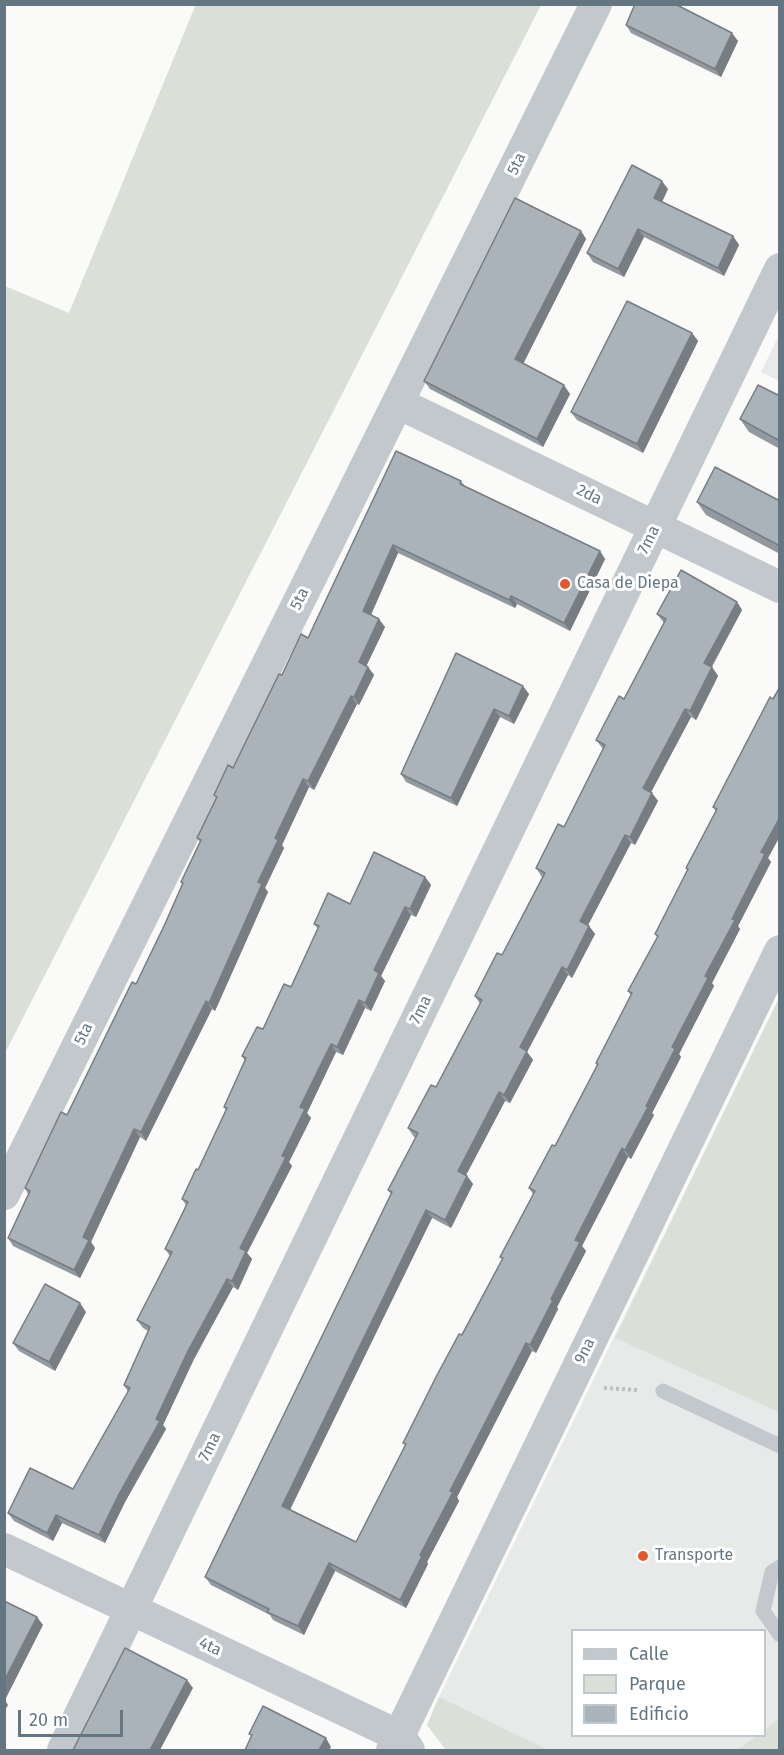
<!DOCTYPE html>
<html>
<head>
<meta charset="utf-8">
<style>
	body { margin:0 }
	#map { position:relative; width:784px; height:1755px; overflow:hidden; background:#fafaf8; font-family:"Fira Sans",sans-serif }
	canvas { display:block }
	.frame { position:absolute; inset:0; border:6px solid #657683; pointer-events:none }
	.legend { position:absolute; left:571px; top:1629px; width:195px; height:108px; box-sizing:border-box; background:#fff; border:2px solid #c1c8cd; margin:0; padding:8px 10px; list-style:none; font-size:18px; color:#657683 }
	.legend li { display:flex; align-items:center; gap:12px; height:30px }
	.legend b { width:30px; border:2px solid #c1c8cd }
	.scale { position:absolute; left:18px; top:1710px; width:105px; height:27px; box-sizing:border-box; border:3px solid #657683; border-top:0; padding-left:8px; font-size:18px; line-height:21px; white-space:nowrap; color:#657683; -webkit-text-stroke:4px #fff; paint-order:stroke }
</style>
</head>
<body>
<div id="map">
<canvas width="784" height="1755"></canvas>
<div class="frame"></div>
<ul class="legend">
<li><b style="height:8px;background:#c3c8cc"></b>Calle</li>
<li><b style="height:16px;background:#dadfd7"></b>Parque</li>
<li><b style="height:16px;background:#aab3b9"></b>Edificio</li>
</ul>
<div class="scale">20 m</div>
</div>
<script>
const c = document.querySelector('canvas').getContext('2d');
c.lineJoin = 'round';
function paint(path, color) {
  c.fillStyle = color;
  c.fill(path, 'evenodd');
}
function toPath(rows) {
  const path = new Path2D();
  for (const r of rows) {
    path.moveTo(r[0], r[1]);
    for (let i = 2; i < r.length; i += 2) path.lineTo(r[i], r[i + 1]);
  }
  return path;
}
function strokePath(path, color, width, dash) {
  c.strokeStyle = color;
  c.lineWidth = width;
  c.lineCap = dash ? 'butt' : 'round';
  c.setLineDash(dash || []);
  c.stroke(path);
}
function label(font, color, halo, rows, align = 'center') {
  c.font = font + ' "Fira Sans",sans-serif';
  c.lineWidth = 6;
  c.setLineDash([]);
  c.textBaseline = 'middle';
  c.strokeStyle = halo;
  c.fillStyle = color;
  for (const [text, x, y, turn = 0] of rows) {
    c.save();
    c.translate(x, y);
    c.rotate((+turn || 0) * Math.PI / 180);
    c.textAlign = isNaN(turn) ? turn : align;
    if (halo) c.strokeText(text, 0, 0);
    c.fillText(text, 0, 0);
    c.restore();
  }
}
const built = toPath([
	[779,335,779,381,761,372],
	[779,998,779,1750,446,1750,427,1725,439,1697],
	[572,1630,764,1630,764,1736,572,1736]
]);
const green = toPath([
	[196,4,541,5,5,1053,5,286,69,313],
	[779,998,780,1412,779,1412,615,1338],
	[439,1697,548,1750,446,1750,427,1725],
	[779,1719,779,1750,737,1750,757,1736,764,1736,765,1730]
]);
const path = toPath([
	[604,1388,638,1390]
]);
const lane = toPath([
	[663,1391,780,1446],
	[780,1567,772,1572,763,1611,780,1635]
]);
const street = toPath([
	[398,403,780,587],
	[4,1194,596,4],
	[4,1549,399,1736,409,1750],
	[63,1750,780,269],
	[392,1750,780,951]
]);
const wall = toPath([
	[626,25,738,41,721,77,631,33],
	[668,189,662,202,733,236,739,245,724,276,644,237,624,277,593,262,587,253],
	[581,231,586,239,523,364,570,394,543,447,430,389,424,381],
	[692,333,698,341,643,453,577,420,571,412],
	[780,396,780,449,749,432,740,419],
	[396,451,461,481,465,486,600,551,605,559,570,631,517,604,515,608,398,553,371,615,385,627,366,666,368,667,374,675,359,705,357,704,314,790,309,787,282,845,284,848,265,888,268,892,215,1011,212,1009,146,1141,140,1137,91,1242,95,1248,80,1278,13,1246,8,1238,28,1194,25,1188,67,1115,136,984,164,926,183,884,181,882,200,842,197,838,216,798,214,795,233,768,282,675,308,638],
	[780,501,780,554,706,515,697,502],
	[737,602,742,610,712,667,718,676,696,720,691,717,651,792,658,801,635,845,631,843,588,925,595,934,572,978,568,975,527,1052,533,1060,510,1103,505,1101,466,1175,473,1184,451,1228,432,1218,290,1509,356,1542,405,1445,403,1443,502,1259,500,1257,533,1194,529,1188,555,1146,597,1065,596,1063,631,995,628,991,657,937,655,934,688,871,686,868,716,811,713,807,780,687,780,836,768,858,771,862,738,926,740,929,712,983,714,986,679,1054,681,1057,652,1113,654,1115,631,1159,628,1157,582,1246,586,1251,557,1307,558,1309,536,1353,532,1351,457,1497,459,1501,427,1562,428,1564,406,1608,335,1571,304,1635,273,1620,270,1615,211,1585,205,1577,391,1194,388,1190,416,1138,414,1137,408,1128,436,1087,480,1004,475,996,502,955,542,877,536,868,564,827,603,749,596,740,624,699,664,623,657,614],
	[456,653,529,694,514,724,500,717,457,806,406,782,401,774],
	[425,877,431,885,416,917,411,915,381,976,385,981,371,1011,365,1008,343,1055,336,1052,307,1113,311,1118,289,1162,292,1166,247,1253,252,1259,238,1290,233,1287,194,1359,163,1425,166,1429,125,1502,105,1543,62,1523,53,1541,14,1521,8,1513,73,1489,128,1392,124,1385,148,1331,143,1328,137,1320,170,1256,165,1249,186,1205,182,1199,198,1170,226,1110,224,1107,245,1061,242,1056,263,1029,291,987,318,929,314,924,350,904],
	[86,1312,55,1371,19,1351,13,1343]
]);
const shadedWall = toPath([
	[732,33,738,41,721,77,715,69],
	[662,181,668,189,660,206,654,198],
	[638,229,644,237,624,277,618,269],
	[581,231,586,239,521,368,515,359],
	[733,236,739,245,724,276,718,268],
	[692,333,698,341,643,453,637,444],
	[564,385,570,394,543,447,537,439],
	[393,545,398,553,369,619,363,611],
	[600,551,605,559,570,631,564,623],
	[511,596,517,604,515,608,509,600],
	[737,602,742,610,709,671,704,663],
	[379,619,385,627,364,671,359,662],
	[368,667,374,675,359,705,354,697],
	[712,667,718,676,696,720,690,711],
	[523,686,529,694,514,724,509,716],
	[351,696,357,704,314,790,308,781],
	[494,709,500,717,457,806,451,798],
	[685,709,691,717,649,796,643,788],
	[303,779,309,787,282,845,284,848,265,888,268,892,215,1011,209,1003,275,838],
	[652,793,658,801,635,845,630,837],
	[780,817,780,836,768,858,771,862,738,926,740,929,712,983,714,986,679,1054,681,1057,652,1113,654,1115,631,1159,625,1150,761,852],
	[625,835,631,843,586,929,580,921],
	[425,877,431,885,416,917,410,909],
	[405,907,411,915,381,976,385,981,371,1011,365,1003,374,970],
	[589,926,595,934,572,978,567,970],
	[562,967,568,975,527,1052,533,1060,510,1103,504,1095,520,1047],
	[359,1000,365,1008,343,1055,337,1047],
	[206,1001,212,1009,146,1141,141,1132],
	[331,1044,336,1052,307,1113,311,1118,289,1162,292,1166,247,1253,252,1259,238,1290,232,1281,240,1248,300,1107],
	[499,1092,505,1101,464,1179,458,1171],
	[134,1129,140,1137,91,1242,95,1248,80,1278,74,1270,83,1237],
	[622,1148,628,1157,582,1246,586,1251,557,1307,558,1309,536,1353,530,1345,551,1299,575,1240],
	[467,1176,473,1184,451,1228,445,1220],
	[426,1210,432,1218,288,1514,282,1506],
	[227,1279,233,1287,194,1359,163,1425,166,1429,125,1502,105,1543,99,1535,156,1419,188,1351],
	[80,1303,86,1312,55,1371,49,1362],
	[526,1343,532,1351,457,1497,459,1501,427,1562,428,1564,406,1608,400,1600,420,1555,450,1491],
	[56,1515,62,1523,53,1541,47,1533],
	[329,1563,335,1571,304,1635,298,1626],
	[37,1617,43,1625,5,1700,8,1705,4,1712,4,1681],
	[187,1680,193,1688,160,1750,150,1750],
	[326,1738,331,1747,329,1750,319,1750]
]);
const building = toPath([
	[635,4,675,4,732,33,715,69,626,25,635,4],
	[632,165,662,181,654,198,733,236,718,268,638,229,618,269,587,253,632,165],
	[515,198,581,231,515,359,564,385,537,439,424,381,515,198],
	[627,301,692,333,637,444,571,412,627,301],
	[758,385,780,396,780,441,740,419,758,385],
	[396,451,461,481,460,484,600,551,564,623,511,596,509,600,393,545,363,611,379,619,359,662,368,667,354,697,351,696,308,781,303,779,275,838,278,840,258,882,262,884,209,1003,206,1001,141,1132,134,1129,83,1237,89,1240,74,1270,8,1238,30,1191,25,1188,61,1112,67,1115,132,982,136,984,164,926,183,883,181,882,201,840,197,838,217,797,214,795,228,765,233,768,279,674,282,675,301,634,308,638,396,451],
	[715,467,780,501,780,546,697,502,715,467],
	[681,570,737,602,704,663,712,667,690,711,685,709,643,788,652,793,630,837,625,835,580,921,589,926,567,970,562,967,520,1047,527,1051,504,1095,499,1092,458,1171,467,1176,445,1220,426,1210,282,1506,356,1542,406,1444,403,1443,436,1377,459,1334,462,1335,503,1258,500,1257,535,1191,529,1188,552,1145,555,1146,598,1064,596,1063,632,993,628,991,658,936,655,934,688,869,686,868,717,809,713,807,770,697,773,699,780,687,780,817,761,852,765,854,732,919,735,920,705,976,708,978,672,1047,675,1049,646,1106,648,1107,625,1150,622,1148,575,1240,580,1242,551,1299,553,1300,530,1345,526,1343,450,1491,453,1492,420,1555,422,1556,400,1600,329,1563,298,1626,267,1612,269,1609,205,1577,392,1192,388,1190,418,1133,408,1128,431,1085,436,1087,482,1000,475,996,497,953,502,955,545,873,536,868,558,824,564,827,605,745,596,740,619,696,624,699,666,619,657,614,681,570],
	[456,653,523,686,509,716,494,709,451,798,401,774,456,653],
	[374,852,425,877,410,909,405,907,374,970,379,973,365,1003,359,1000,337,1047,331,1044,300,1107,305,1109,282,1156,286,1157,240,1248,246,1251,232,1281,227,1279,188,1351,156,1419,160,1421,119,1494,99,1535,56,1515,47,1533,8,1513,30,1468,73,1489,130,1388,124,1385,150,1327,137,1320,172,1252,165,1249,188,1202,182,1199,196,1169,198,1170,227,1108,224,1107,246,1058,242,1056,257,1027,263,1029,284,984,291,987,319,926,314,924,328,893,350,904,374,852],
	[45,1284,80,1303,49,1362,13,1343,45,1284],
	[4,1601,37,1617,4,1681,4,1601],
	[125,1648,187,1680,150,1750,73,1750,125,1648],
	[263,1706,326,1738,319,1750,245,1750,252,1735,249,1734,263,1706]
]);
const markers = [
	[565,584,6,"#e4572e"],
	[643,1556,6,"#e4572e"]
];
const streetNames = [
	["5ta",517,164,-64],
	["2da",589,495,26],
	["7ma",649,540,-64],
	["5ta",300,599,-64],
	["7ma",421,1010,-64],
	["5ta",84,1034,-64],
	["9na",585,1351,-64],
	["7ma",210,1447,-64],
	["4ta",210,1647,25]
];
const poiNames = [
	["Casa de Diepa",577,584],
	["Transporte",655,1556]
];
paint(built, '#e8e9e9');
paint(green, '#dadfd7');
strokePath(path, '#bbbfc2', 4, [3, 3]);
strokePath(lane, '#c3c8cc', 15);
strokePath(street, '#c3c8cc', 32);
paint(wall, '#929a9f');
paint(shadedWall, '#777d82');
paint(building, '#aab3b9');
strokePath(building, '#777d82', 1.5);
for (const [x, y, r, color] of markers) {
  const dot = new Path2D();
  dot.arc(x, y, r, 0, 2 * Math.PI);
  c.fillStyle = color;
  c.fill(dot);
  strokePath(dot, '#fff', 2);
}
label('16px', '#657683', '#fff', streetNames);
label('16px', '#657683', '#fff', poiNames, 'left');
</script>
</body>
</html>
